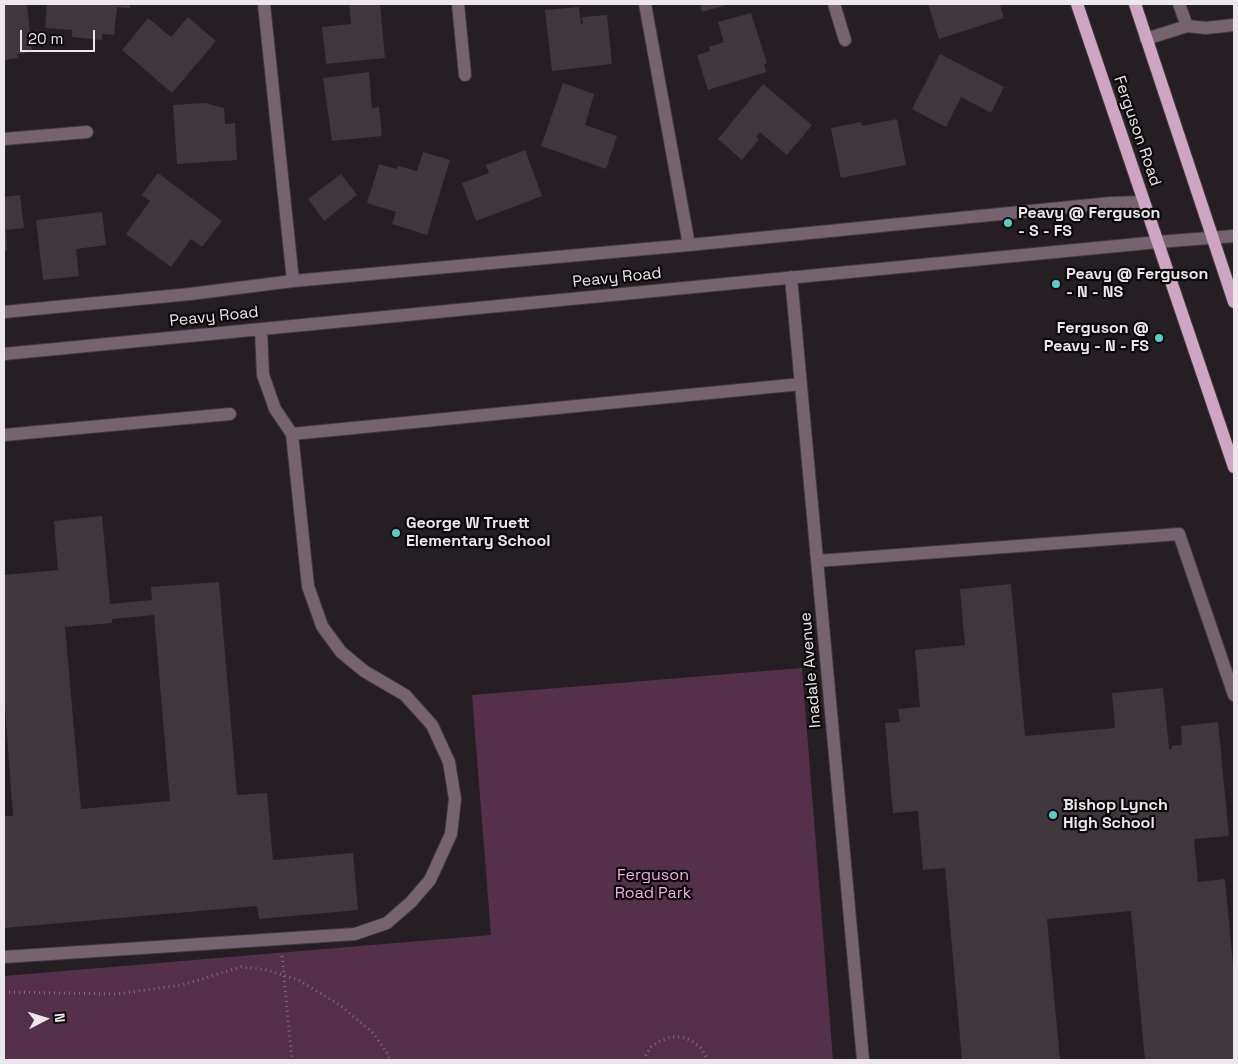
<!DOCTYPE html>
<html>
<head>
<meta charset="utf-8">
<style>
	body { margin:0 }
	#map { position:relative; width:1238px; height:1064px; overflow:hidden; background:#251e23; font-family:"Space Grotesk",sans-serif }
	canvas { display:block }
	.frame { position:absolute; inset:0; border:5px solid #ece7ea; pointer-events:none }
	.north { position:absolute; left:20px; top:994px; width:50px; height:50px; -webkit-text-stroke:4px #0c090b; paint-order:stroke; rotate:85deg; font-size:14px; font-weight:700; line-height:20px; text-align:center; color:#ece7ea }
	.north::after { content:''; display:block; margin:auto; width:18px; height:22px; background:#ece7ea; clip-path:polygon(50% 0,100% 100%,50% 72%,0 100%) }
	.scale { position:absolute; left:20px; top:30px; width:75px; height:22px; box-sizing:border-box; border:2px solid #ece7ea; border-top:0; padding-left:6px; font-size:15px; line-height:18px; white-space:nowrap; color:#ece7ea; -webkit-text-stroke:4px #0c090b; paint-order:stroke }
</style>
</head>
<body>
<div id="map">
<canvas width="1238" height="1064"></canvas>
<div class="frame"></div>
<div class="north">N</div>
<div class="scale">20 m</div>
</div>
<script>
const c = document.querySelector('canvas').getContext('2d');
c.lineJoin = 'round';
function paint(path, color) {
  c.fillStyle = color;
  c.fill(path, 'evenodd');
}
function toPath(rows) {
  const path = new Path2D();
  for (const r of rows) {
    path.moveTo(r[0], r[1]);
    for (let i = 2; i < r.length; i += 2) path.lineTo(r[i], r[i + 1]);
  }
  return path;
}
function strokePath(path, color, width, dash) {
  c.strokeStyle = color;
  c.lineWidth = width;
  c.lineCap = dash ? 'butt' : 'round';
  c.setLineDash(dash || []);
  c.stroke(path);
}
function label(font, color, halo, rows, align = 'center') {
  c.font = font + ' "Space Grotesk",sans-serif';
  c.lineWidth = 4.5;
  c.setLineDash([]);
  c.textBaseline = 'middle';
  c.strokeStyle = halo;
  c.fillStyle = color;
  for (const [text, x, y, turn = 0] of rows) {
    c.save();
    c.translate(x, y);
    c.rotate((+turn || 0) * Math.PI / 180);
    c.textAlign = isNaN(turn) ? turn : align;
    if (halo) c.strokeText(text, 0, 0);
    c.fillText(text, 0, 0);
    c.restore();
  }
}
const green = toPath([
	[802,668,833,1060,4,1060,4,976,491,935,472,695]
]);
const building = toPath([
	[4,4,27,4,32,52,17,54,18,58,4,60],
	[47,4,130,4,130,8,117,7,114,35,102,34,102,40,72,37,72,30,45,28],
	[349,4,380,4,385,58,326,64,322,27,351,24],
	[700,4,730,4,702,12],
	[928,4,1000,4,1004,18,939,39],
	[579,7,581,24,583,24,582,17,607,15,612,64,552,71,545,10],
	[751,13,767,63,764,64,766,72,708,90,697,55,710,51,709,47,724,42,718,22],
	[188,17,216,41,172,93,122,50,148,18,171,37],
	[940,54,1004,87,991,113,961,97,946,127,912,109],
	[369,72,372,108,379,107,382,136,332,141,323,78],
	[563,83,594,94,585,125,617,136,606,169,541,146],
	[763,84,812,125,787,155,760,132,756,137,759,139,742,160,718,139],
	[205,103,224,108,225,124,235,123,237,160,177,164,173,105],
	[897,119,906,165,841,178,831,128,861,122,862,126],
	[525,150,542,196,476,221,462,183,489,173,486,165],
	[423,152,450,160,427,235,392,224,396,212,367,203,379,164,397,169,398,166,417,171],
	[158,173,222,221,202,247,191,239,171,267,126,234,150,201,142,195],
	[341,174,357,195,324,221,308,199],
	[20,195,24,228,6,230,7,250,4,250,4,197],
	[102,212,106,245,76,249,79,276,43,280,36,220],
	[102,516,110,604,152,600,151,587,219,582,237,795,267,793,273,860,353,853,358,910,259,919,257,906,4,928,4,816,13,816,4,693,4,575,58,570,54,521],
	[154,615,170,801,81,809,65,627,112,623,112,619],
	[1011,584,1025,736,1115,728,1112,693,1163,688,1169,749,1172,749,1172,746,1182,745,1181,726,1218,722,1229,836,1194,839,1198,882,1225,879,1234,976,1234,1060,1145,1060,1131,911,1047,919,1060,1060,962,1060,945,868,923,870,918,811,893,813,885,723,900,722,898,709,920,707,915,650,965,645,960,589]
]);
const path = toPath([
	[282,956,292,1060],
	[4,992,117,994,182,985,241,967,267,970,298,980,340,1005,373,1033,387,1053,390,1060],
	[643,1060,651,1047,660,1041,671,1037,682,1037,692,1041,701,1048,708,1060]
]);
const minor = toPath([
	[264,4,293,281],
	[458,4,465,75],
	[645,4,689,245],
	[834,4,845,40],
	[1179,4,1187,26],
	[1146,39,1187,26,1206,28,1234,25],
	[4,139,87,132],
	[791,277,863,1060],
	[4,312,190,294,293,281,689,245,1111,203,1143,202],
	[4,354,1158,242,1234,236],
	[292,434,801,384],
	[4,435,230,414],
	[817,561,1179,534,1234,695],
	[4,957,355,934,387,923,411,902,430,880,451,834,455,799,449,762,432,725,405,695,364,671,341,652,322,626,308,586,292,434,275,409,263,375,261,329]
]);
const major = toPath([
	[1077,4,1234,467],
	[1135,4,1234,302]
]);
const markers = [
	[1008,223,5,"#56cec3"],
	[1056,284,5,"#56cec3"],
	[1159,338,5,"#56cec3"],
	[396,533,5,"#56cec3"],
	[1053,815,5,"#56cec3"]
];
const streetNames = [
	["Ferguson Road",1137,131,71],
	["Peavy Road",617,278,-6],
	["Peavy Road",214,317,-6],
	["Inadale Avenue",811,670,-95]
];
const poiNames = [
	["Peavy @ Ferguson",1018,214],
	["- S - FS",1018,232],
	["Peavy @ Ferguson",1066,275],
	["- N - NS",1066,293],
	["Ferguson @",1149,329,"right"],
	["Peavy - N - FS",1149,347,"right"],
	["George W Truett",406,524],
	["Elementary School",406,542],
	["Bishop Lynch",1063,806],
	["High School",1063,824]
];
const parkNames = [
	["Ferguson",653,876],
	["Road Park",653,894]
];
paint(green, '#55304b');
paint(building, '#3f373d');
strokePath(minor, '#413a3f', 14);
strokePath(major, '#413a3f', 14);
strokePath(path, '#7a7478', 3, [1, 4]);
strokePath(minor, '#766370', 12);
strokePath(major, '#cea5c2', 12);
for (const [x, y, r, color] of markers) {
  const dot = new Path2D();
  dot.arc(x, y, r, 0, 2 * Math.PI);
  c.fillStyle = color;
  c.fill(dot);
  strokePath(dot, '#0c090b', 2);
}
label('16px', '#ece7ea', '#0c090b', streetNames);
label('bold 16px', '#ece7ea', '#0c090b', poiNames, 'left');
label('16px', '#f5b0e1', '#0c090b', parkNames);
</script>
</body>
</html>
